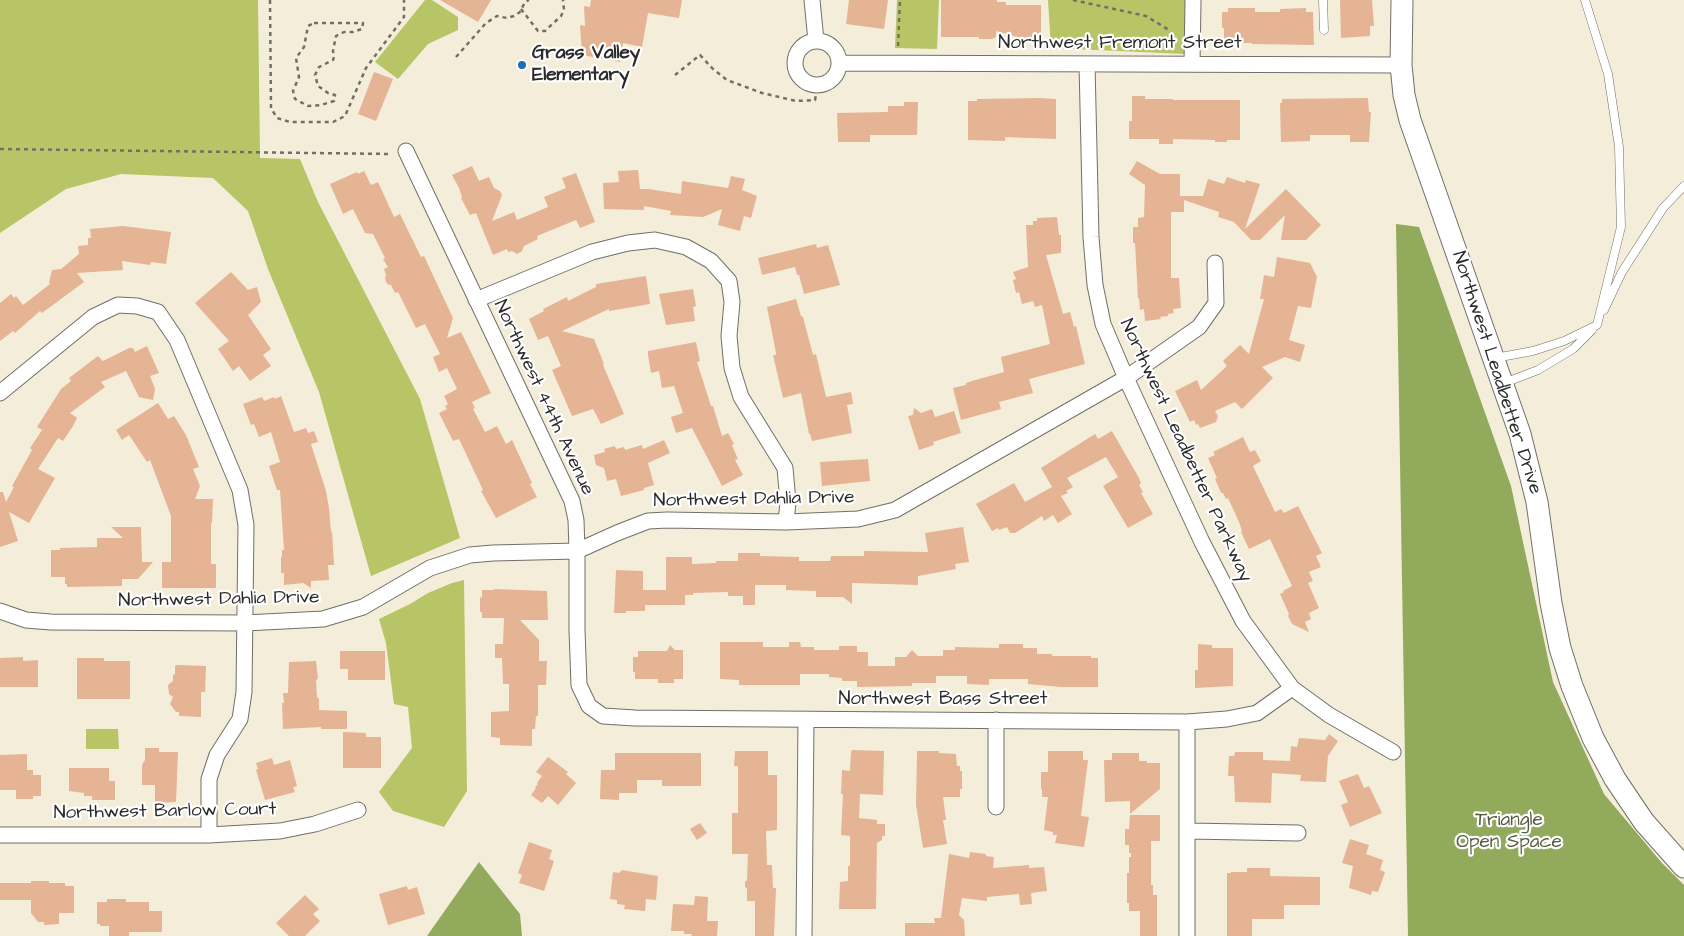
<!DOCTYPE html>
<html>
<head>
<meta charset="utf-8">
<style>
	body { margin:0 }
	canvas { display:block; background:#f4edd9 }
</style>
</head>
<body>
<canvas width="1684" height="936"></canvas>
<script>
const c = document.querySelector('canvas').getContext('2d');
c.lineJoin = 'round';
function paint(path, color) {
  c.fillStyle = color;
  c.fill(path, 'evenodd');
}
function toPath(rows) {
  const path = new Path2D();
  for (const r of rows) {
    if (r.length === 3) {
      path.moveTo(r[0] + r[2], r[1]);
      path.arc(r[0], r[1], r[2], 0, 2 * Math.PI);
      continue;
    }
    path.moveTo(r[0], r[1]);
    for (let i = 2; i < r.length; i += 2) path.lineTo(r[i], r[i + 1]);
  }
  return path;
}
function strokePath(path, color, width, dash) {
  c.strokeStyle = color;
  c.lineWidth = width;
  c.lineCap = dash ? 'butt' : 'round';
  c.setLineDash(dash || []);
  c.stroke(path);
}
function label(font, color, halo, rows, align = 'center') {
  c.font = font + ' "Architects Daughter",sans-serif';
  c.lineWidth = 4.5;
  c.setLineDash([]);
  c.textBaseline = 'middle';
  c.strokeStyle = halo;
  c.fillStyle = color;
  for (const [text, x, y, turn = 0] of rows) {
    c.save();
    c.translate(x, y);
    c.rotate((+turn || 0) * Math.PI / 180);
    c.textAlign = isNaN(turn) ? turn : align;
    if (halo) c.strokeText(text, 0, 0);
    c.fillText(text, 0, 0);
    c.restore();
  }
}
const green = toPath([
	[0,0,258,0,260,158,300,159,318,202,420,399,460,538,371,576,319,392,268,269,248,211,213,178,121,174,66,189,0,233],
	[425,0,432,0,458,17,458,30,428,44,398,79,375,62],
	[897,0,939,0,937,49,895,48],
	[1048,0,1185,0,1185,54,1051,48],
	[464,580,467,791,444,827,393,811,379,792,412,748,408,707,394,704,386,643,379,619,410,604,428,593,452,583],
	[86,729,118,729,119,749,86,749]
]);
const forest = toPath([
	[1396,224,1419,227,1511,486,1553,682,1604,794,1662,863,1684,885,1684,936,1408,936],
	[479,862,520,914,522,936,427,936]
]);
const building = toPath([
	[440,0,491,0,478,22],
	[591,0,682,0,679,18,648,13,642,47,623,43,620,62,582,55,580,25,585,26,584,6,590,7],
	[849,0,888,0,884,29,846,24],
	[941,0,997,0,997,2,1006,2,1006,5,1041,5,1041,39,1023,39,996,31,996,37,992,39,979,39,979,37,941,37],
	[1340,0,1372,0,1374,26,1370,26,1370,36,1341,38],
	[1228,8,1255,8,1255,12,1280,12,1280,9,1306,8,1306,12,1313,12,1314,45,1252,44,1252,43,1234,43,1234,41,1224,39,1224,28,1222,28,1222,12,1228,12],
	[374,72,393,79,376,121,358,114],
	[1132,96,1145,96,1145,99,1173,99,1173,100,1240,100,1240,140,1227,140,1227,142,1215,142,1215,140,1173,139,1173,144,1159,144,1159,139,1129,139,1129,121,1132,121],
	[1039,98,1056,99,1056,139,1005,137,1005,141,968,140,968,101,977,101,977,99],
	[1368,98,1369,112,1371,112,1369,142,1350,142,1350,135,1310,135,1310,141,1281,142,1280,103,1282,103,1282,99],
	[904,102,918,102,917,135,870,135,870,142,838,142,837,113,888,112,888,106,904,106],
	[1137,161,1160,174,1180,174,1180,196,1203,196,1208,179,1224,184,1227,177,1245,183,1246,180,1260,184,1245,229,1286,189,1321,225,1306,240,1281,240,1285,215,1260,240,1251,240,1234,222,1218,217,1219,212,1184,200,1184,212,1171,212,1171,278,1179,278,1181,308,1173,309,1174,313,1168,314,1168,316,1160,317,1161,319,1145,321,1144,309,1140,310,1139,298,1138,298,1135,243,1133,243,1133,227,1138,227,1138,218,1144,217,1145,185,1129,174],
	[472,166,479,181,489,177,494,188,500,191,502,195,492,221,514,212,517,220,548,207,544,197,566,188,562,178,576,173,595,222,580,228,576,220,537,236,538,239,524,246,522,251,517,254,512,251,508,252,507,249,493,255,476,213,470,215,461,198,462,197,459,188,452,175],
	[638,170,640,189,648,189,681,194,682,181,728,188,731,176,745,179,742,190,757,196,751,218,744,216,740,231,718,225,722,209,703,217,670,215,671,211,644,206,644,210,604,209,603,183,619,182,618,171],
	[364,171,371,185,378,182,394,217,400,214,421,257,424,256,453,318,447,338,461,332,491,393,472,402,475,408,473,409,485,432,497,426,506,444,512,440,532,483,530,484,537,497,496,518,481,491,483,490,459,439,453,441,439,413,447,409,445,406,448,404,444,396,457,389,447,368,439,372,433,357,440,354,425,324,416,328,398,292,395,293,391,285,387,284,385,279,386,275,384,269,388,267,383,259,385,258,373,234,365,233,353,209,343,214,330,184,357,172,358,174],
	[1057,217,1059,235,1061,235,1061,253,1046,255,1063,314,1070,312,1074,327,1076,326,1085,364,1029,379,1033,393,999,402,1001,409,961,420,953,388,966,385,966,383,972,381,1004,372,1001,357,1050,344,1042,305,1035,307,1033,301,1022,304,1019,292,1016,293,1013,280,1016,279,1013,272,1028,267,1026,225,1033,225,1033,221,1037,221,1037,218],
	[123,226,171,232,166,264,151,262,150,265,122,261,123,270,77,273,84,282,42,313,40,311,15,333,13,331,0,341,0,303,11,294,14,298,16,296,23,305,50,284,49,282,52,270,61,269,79,254,78,246,88,245,88,238,91,238,90,229],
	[816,244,817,248,828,245,840,285,804,294,799,275,797,275,795,267,762,275,758,258],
	[1277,257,1310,263,1317,277,1311,308,1298,306,1289,340,1305,345,1300,362,1285,357,1262,367,1273,378,1242,409,1235,402,1215,411,1218,416,1216,422,1200,428,1198,424,1196,425,1194,420,1190,422,1175,391,1197,380,1201,390,1227,366,1223,361,1240,345,1249,354,1264,299,1260,299,1264,275,1274,277],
	[231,272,248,290,257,287,261,302,248,315,271,349,263,355,271,366,250,381,239,366,233,371,218,349,229,341,195,303],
	[646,276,650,304,609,311,609,309,562,331,594,339,604,364,603,365,624,414,601,424,593,409,572,416,552,370,561,366,548,336,538,340,529,319,544,311,543,309,567,297,568,301,596,287,596,284],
	[693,289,696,306,693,307,695,321,666,325,659,294],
	[796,299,801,316,803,317,813,355,816,354,826,397,851,392,853,404,847,405,852,433,812,441,810,434,809,434,801,393,783,398,773,355,776,355,776,353,767,307],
	[696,342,700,361,697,362,711,406,713,406,722,436,728,433,734,444,732,445,734,450,738,459,735,460,743,475,722,486,692,428,676,433,671,417,683,413,674,386,662,388,659,371,651,373,648,355,648,351],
	[147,346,159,373,150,376,155,389,153,400,139,397,126,371,101,382,105,387,70,413,77,418,73,426,63,441,58,438,38,469,55,478,29,523,9,512,18,541,0,547,0,492,3,492,6,502,14,487,12,486,32,450,30,448,42,430,37,427,61,389,71,381,69,378,98,356,103,361,129,348,133,348,135,352],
	[281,396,294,432,306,428,308,433,314,431,318,442,311,444,326,491,329,508,331,532,332,531,334,565,328,565,329,580,311,581,311,588,303,583,284,585,284,573,281,573,281,557,282,557,282,550,284,550,280,490,277,490,269,466,280,462,271,432,259,437,254,424,251,425,243,404,262,397,264,401,274,397,275,399],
	[158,403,168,419,174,416,186,435,199,467,193,469,200,486,195,499,213,499,212,523,211,523,211,564,216,564,216,588,162,588,162,562,171,562,171,516,150,460,147,462,129,435,122,440,116,430],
	[914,408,921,413,932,409,935,417,954,411,961,433,933,442,934,445,919,450,908,416,913,415],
	[1112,431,1139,478,1141,483,1139,485,1143,492,1141,493,1153,514,1128,528,1103,486,1118,477,1106,457,1067,478,1073,487,1066,491,1068,493,1061,496,1072,514,1058,523,1053,515,1044,521,1042,516,1015,533,1010,533,1007,527,999,530,998,528,992,531,976,504,1014,483,1025,502,1052,487,1041,468,1095,434,1098,439],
	[1243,437,1250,452,1255,450,1261,461,1253,466,1275,512,1281,509,1284,513,1298,506,1322,553,1316,556,1321,567,1309,572,1313,581,1308,583,1319,608,1309,613,1311,619,1305,622,1309,632,1292,624,1288,616,1289,614,1280,594,1284,592,1283,591,1292,586,1270,539,1249,549,1241,532,1242,531,1239,522,1228,498,1226,499,1223,493,1221,493,1215,479,1217,478,1208,458,1215,455,1213,452],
	[664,440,670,453,648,463,654,485,644,488,644,490,621,496,616,479,607,481,604,468,596,465,594,455,605,452,604,449,615,446,616,449,624,447,625,450,642,445,643,449],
	[868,459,870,481,822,486,820,462],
	[111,527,141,527,142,562,153,562,138,579,122,579,122,586,67,587,67,584,65,584,65,577,51,577,51,550,60,550,60,548,97,547,97,538,123,538],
	[963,527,969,562,955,564,956,569,918,576,918,585,852,583,852,604,843,597,816,597,816,591,786,590,786,585,755,585,755,605,743,605,743,596,728,596,728,592,693,593,693,595,685,595,685,605,645,605,645,611,626,611,626,613,614,613,616,570,643,571,643,590,666,590,666,557,692,557,692,564,716,563,716,561,738,561,738,553,760,553,760,556,799,557,799,561,830,561,831,556,864,556,864,551,928,552,925,533],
	[494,589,547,591,548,620,520,620,539,640,539,661,547,661,546,685,538,685,538,716,536,716,535,729,532,729,532,746,500,745,500,738,491,737,491,712,509,711,509,684,503,684,502,658,495,658,495,644,503,644,504,618,482,618,482,612,480,612,480,597,482,598,482,590,494,590],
	[720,642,763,642,763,647,789,647,789,642,800,642,801,647,814,647,814,650,839,650,839,646,857,646,857,652,868,652,868,666,895,666,895,657,906,657,912,650,918,656,943,656,943,650,955,650,955,647,999,648,999,644,1023,644,1023,648,1037,648,1037,654,1052,654,1052,656,1091,656,1091,658,1098,658,1098,687,1061,687,1028,684,1028,679,989,679,989,685,967,684,967,676,936,676,936,683,912,683,912,686,857,687,857,681,842,681,842,678,829,677,829,674,800,674,800,685,739,685,739,680,720,679],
	[1198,644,1212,645,1212,648,1233,648,1233,686,1195,688,1195,670,1198,670],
	[670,645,675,650,683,650,683,679,674,679,674,683,658,683,658,679,635,679,635,672,633,672,633,657,638,657,638,651,667,651],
	[340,651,385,651,385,680,348,680,348,669,340,669],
	[23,657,23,661,38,660,38,687,0,687,0,658],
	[77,658,104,658,104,661,130,661,130,699,77,699],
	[316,661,318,679,316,680,317,697,319,699,319,710,347,711,347,729,321,729,321,727,283,729,282,703,284,703,283,693,288,693,289,662],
	[177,665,206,666,205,692,201,692,201,717,179,716,179,712,176,712,170,704,173,697,169,694,168,685,173,681,173,675,175,674,175,666],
	[343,732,366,733,366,737,381,737,381,768,343,768],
	[1329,734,1338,741,1328,756,1326,782,1300,781,1301,775,1272,773,1271,803,1235,802,1234,776,1228,776,1229,756,1234,756,1235,752,1263,752,1263,760,1290,761,1291,746,1297,747,1299,738,1325,740],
	[145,748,159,748,159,752,178,752,176,802,155,803,155,785,142,785,142,765,145,760],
	[852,750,884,751,883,795,860,794,859,818,877,820,877,824,885,824,885,836,882,836,882,840,877,843,876,909,839,909,840,882,848,881,848,866,850,866,850,836,841,835,843,794,841,794,842,770,850,771,851,752],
	[735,751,768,751,768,775,777,775,777,830,766,831,767,865,772,865,773,888,776,888,774,936,755,936,755,901,747,901,747,889,745,887,745,882,747,880,748,854,732,854,732,813,738,813,738,766,734,766],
	[917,751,939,751,939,753,956,754,957,766,960,766,960,771,962,771,962,789,960,789,960,797,943,797,946,820,943,820,947,844,923,848,916,805],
	[1048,751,1083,751,1083,760,1088,760,1081,816,1089,817,1084,847,1055,843,1057,835,1053,835,1053,832,1044,830,1048,797,1042,797,1042,789,1041,789,1041,772,1048,772],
	[615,753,701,753,701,786,662,786,662,780,637,780,637,793,619,793,619,800,600,799,601,770,615,770],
	[1112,753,1139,753,1139,761,1147,761,1147,763,1160,763,1160,789,1130,814,1130,801,1105,802,1104,760,1112,760],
	[27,754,27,770,33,770,33,775,41,775,41,796,33,796,33,799,16,799,16,790,0,790,0,755],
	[548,757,568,772,566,774,576,783,558,805,548,796,542,803,531,795,536,788,535,787,538,784,537,783,542,776,536,772],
	[272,758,274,765,290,760,297,786,293,787,295,792,265,800,256,770,258,769,256,763],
	[69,768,109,768,109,781,115,781,115,800,92,800,92,796,84,796,84,793,69,791],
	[1358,774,1364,788,1369,786,1382,813,1350,827,1341,805,1348,802,1339,781],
	[1130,815,1160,815,1160,841,1151,841,1151,885,1153,885,1153,895,1157,895,1157,936,1140,936,1140,911,1129,911,1129,903,1127,903,1127,873,1129,873,1129,857,1131,857,1131,853,1129,853,1129,845,1125,845,1125,829,1129,829],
	[700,823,707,833,697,840,690,829],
	[1350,839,1369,845,1366,854,1383,860,1380,870,1385,872,1378,892,1372,891,1371,895,1349,888,1353,866,1342,863],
	[529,842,552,850,549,859,554,861,544,891,519,883,522,875,518,873],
	[970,852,986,854,986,856,994,857,993,868,1029,865,1029,868,1044,867,1047,891,1031,893,1032,904,1020,905,1019,894,987,897,987,901,962,898,959,915,964,920,965,936,905,936,905,923,935,923,934,918,941,918,949,854,969,858],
	[1247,868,1270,868,1270,876,1320,877,1320,905,1284,905,1284,919,1252,919,1252,936,1227,936,1227,873,1231,873,1231,872,1247,872],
	[622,870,658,876,656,900,646,899,645,911,624,909,625,905,617,904,617,900,610,899,613,872,619,873],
	[31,881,49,881,49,883,65,883,65,886,74,886,74,913,59,913,59,924,44,925,44,922,38,922,31,913,31,900,0,900,0,883,31,883],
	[407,886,408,890,417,887,425,914,388,925,379,894],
	[305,895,319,909,313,914,320,921,305,936,289,936,276,923],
	[695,896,708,897,707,921,718,921,717,936,691,936,692,934,684,934,684,931,671,931,673,904,694,905],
	[107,899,126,899,126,902,149,902,149,911,162,911,162,932,129,932,129,936,109,936,109,926,100,926,100,924,97,924,97,902,107,902]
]);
const path = toPath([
	[270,0,271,108,277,118,290,122,333,122,345,116,366,68,404,17,404,0],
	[1073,0,1146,16,1169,30,1177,45],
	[521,9,538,31,545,31,561,16,564,10,563,0],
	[314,23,363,23,362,29,353,32,344,32,336,36,333,51,334,57,333,60,319,67,315,75,318,86,328,93,335,95,334,101,321,105,308,106,295,99,293,91,299,77,296,58,304,47,308,26,314,23],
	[898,46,900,0],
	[456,57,486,23,497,16,507,18,514,16,520,12,525,2,529,0],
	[675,75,700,55,713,69,727,80,762,93,796,101,815,100,818,85],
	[0,149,391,154]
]);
const lane = toPath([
	[1323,0,1324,30],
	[1604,310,1622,272,1663,208,1684,186],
	[1495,358,1533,351,1564,341,1597,325,1621,227,1619,147,1608,74,1585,0],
	[1504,383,1538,370,1573,349,1592,330]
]);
const street = toPath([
	[812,0,816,41],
	[817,63,22],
	[839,63,1401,65],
	[1087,64,1091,237,1095,285,1103,324,1126,378,1202,542,1243,621,1292,688,1329,715,1393,752],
	[1192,64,1193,0],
	[406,151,572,501,576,520,577,551,577,630,579,685,589,706,603,716,635,718,1187,722,1227,719,1257,713,1292,688],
	[476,300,592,252,628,243,655,240,686,247,711,261,729,281,732,302,729,336,732,368,741,397,785,468,788,502,786,522],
	[0,393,93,317,118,305,137,306,158,312,177,340,240,490,246,525,244,692,240,719,217,755,209,779,209,835],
	[0,611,26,620,51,622,245,623,323,619,363,607,430,568,470,555,493,553,577,551,617,533,648,521,667,520,786,522,858,519,895,510,1126,378,1199,327,1216,303,1215,263],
	[996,720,996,807],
	[1187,722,1187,936],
	[1188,831,1298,833],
	[0,835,209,835,280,831,315,824,358,810],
	[804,936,806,719]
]);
const secondary = toPath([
	[1402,0,1401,65,1404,95,1410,120,1520,434,1537,502,1551,603,1560,648,1572,686,1593,738,1615,779,1644,822,1684,867]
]);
const markers = [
	[522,65,5,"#1f6fb2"]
];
const streetNames = [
	["Northwest Fremont Street",1120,44],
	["Northwest Leadbetter Drive",1496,373,72],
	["Northwest 44th Avenue",543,398,65],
	["Northwest Leadbetter Parkway",1185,451,65],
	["Northwest Dahlia Drive",754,500,-1],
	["Northwest Dahlia Drive",219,600,-1],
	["Northwest Bass Street",943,700],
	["Northwest Barlow Court",165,812,-1]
];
const poiNames = [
	["Grass Valley",532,54],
	["Elementary",532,76]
];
const parkNames = [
	["Triangle",1509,821],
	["Open Space",1509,843]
];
paint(green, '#b7c567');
paint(forest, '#91aa5c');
paint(building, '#e5b494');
strokePath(lane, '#716f68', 9);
strokePath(street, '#716f68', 17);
strokePath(secondary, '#716f68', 23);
strokePath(path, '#716f68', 2.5, [4, 4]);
strokePath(lane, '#fff', 8);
strokePath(street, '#fff', 15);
strokePath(secondary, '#fff', 21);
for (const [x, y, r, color] of markers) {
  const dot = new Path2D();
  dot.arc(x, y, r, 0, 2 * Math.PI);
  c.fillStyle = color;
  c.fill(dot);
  strokePath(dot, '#fff', 2);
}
label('19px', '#2b2b2b', '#fff', streetNames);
label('bold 19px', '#2b2b2b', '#fff', poiNames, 'left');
label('19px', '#55593d', '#fff', parkNames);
</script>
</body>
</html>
